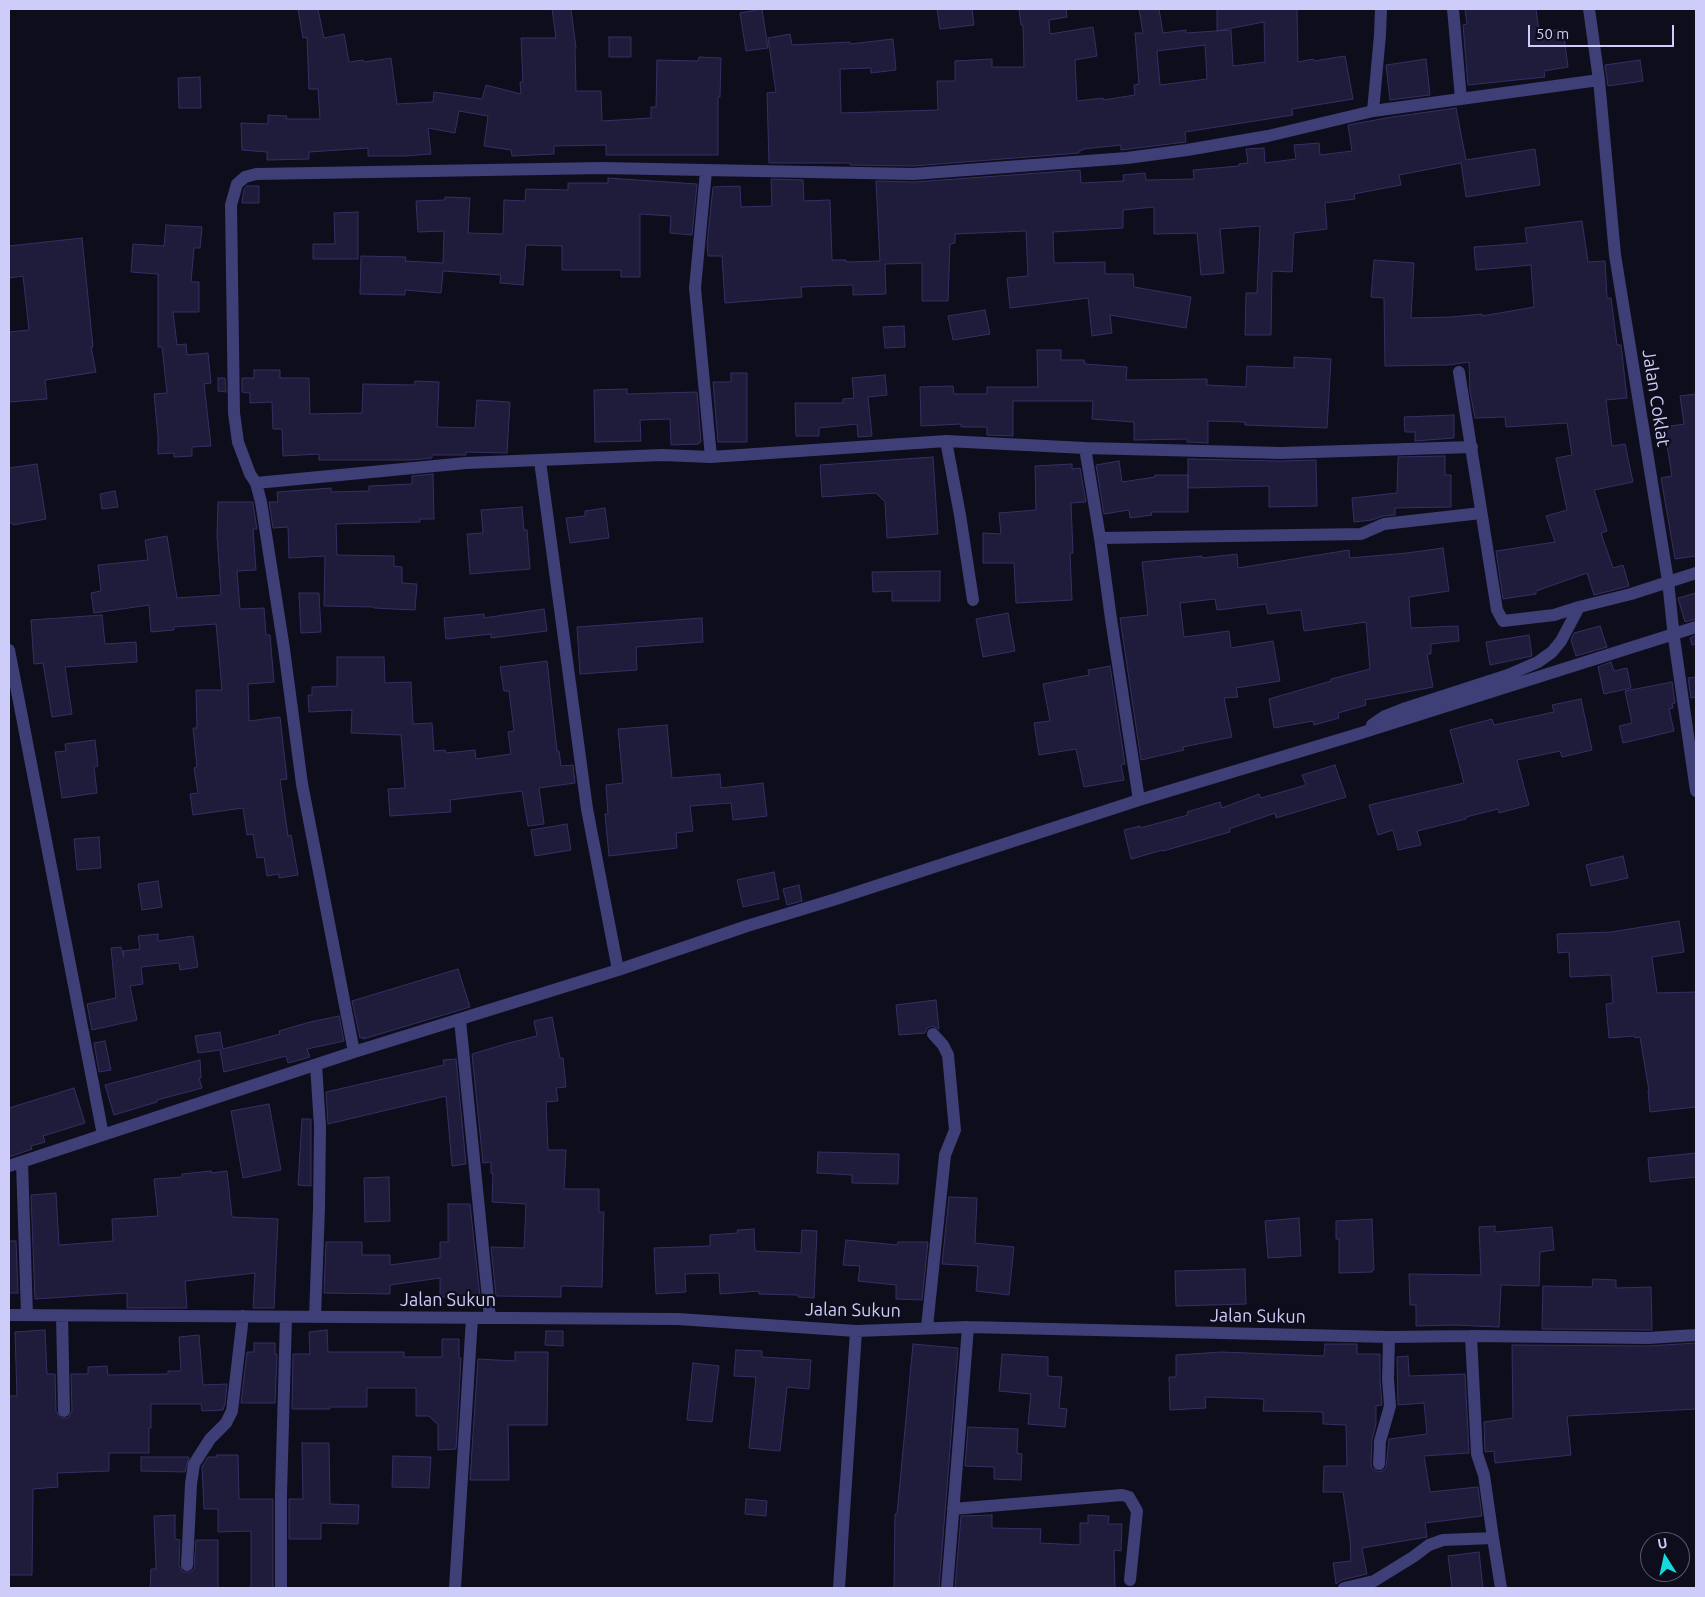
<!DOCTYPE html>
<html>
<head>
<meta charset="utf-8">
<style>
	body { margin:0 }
	#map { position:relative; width:1705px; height:1597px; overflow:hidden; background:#0e0d1b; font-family:Ubuntu,sans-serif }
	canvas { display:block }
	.frame { position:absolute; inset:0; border:10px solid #cecdfa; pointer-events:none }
	.north { position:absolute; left:1640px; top:1532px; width:50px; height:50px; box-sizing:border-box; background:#0e0d1b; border:1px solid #5b5a74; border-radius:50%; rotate:350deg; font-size:14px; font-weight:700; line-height:20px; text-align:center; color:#cecdfa }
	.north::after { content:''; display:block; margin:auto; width:18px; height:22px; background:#16d9dd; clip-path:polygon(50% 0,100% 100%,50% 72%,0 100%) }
	.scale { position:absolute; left:1528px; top:25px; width:146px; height:22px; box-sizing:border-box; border:2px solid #cecdfa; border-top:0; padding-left:6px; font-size:15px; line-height:18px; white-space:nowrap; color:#cecdfa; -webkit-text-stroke:4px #0e0d1b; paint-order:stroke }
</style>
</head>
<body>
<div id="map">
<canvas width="1705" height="1597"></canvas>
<div class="frame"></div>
<div class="north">U</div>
<div class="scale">50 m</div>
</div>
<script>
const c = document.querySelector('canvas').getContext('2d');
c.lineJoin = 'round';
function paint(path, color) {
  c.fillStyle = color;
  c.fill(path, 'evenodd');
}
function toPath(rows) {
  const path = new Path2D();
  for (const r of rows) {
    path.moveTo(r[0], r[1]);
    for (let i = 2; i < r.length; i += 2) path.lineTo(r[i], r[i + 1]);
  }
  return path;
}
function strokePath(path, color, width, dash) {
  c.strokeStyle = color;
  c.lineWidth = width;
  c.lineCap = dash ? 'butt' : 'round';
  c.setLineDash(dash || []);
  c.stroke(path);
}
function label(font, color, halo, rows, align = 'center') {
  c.font = font + ' Ubuntu,sans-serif';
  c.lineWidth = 4.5;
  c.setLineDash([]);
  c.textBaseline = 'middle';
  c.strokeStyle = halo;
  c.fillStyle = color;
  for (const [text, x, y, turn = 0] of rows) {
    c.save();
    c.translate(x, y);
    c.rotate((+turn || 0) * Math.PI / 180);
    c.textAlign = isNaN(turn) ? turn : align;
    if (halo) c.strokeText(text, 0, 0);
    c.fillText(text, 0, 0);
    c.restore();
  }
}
const building = toPath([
	[298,9,318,9,324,38,344,34,349,62,363,60,364,62,391,58,397,104,433,102,434,92,482,99,486,85,521,94,520,82,523,82,521,38,556,38,552,9,571,9,576,48,575,48,576,91,601,91,602,121,651,118,651,107,656,107,657,60,698,61,699,57,721,58,720,97,718,97,718,155,606,155,606,145,554,146,554,154,512,156,511,150,484,146,488,116,459,111,455,133,428,128,431,154,406,156,368,156,368,148,309,152,309,159,267,160,267,152,242,150,241,123,268,124,268,115,287,116,286,119,320,119,318,89,309,89,307,37,303,38,298,9],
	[762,9,768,48,746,51,740,13,762,9],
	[937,9,972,9,974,25,940,29,937,9],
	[1019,9,1066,9,1067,17,1049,20,1050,34,1093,27,1097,56,1075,60,1077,101,1103,98,1103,100,1135,95,1134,85,1139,84,1135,33,1143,33,1139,9,1159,9,1163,33,1186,30,1186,33,1231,30,1233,66,1265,62,1264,22,1217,31,1217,9,1297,9,1298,62,1313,59,1314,61,1345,56,1353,99,1292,109,1293,115,1185,132,1186,142,1121,150,1121,145,1083,149,1083,150,1079,151,1079,153,913,166,850,165,850,163,769,163,767,93,776,92,768,38,790,34,792,45,850,42,850,44,893,39,896,70,871,73,871,68,840,69,841,113,938,110,937,81,955,81,955,61,992,59,992,67,1024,67,1023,25,1021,25,1019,9],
	[1205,45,1207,79,1160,85,1157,51,1205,45],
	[1465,9,1536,9,1539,32,1563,29,1568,67,1544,71,1545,77,1468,85,1463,25,1467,24,1465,9],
	[609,37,631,37,631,57,609,57,609,37],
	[1426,59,1430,95,1390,100,1386,65,1426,59],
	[1640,60,1643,81,1608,86,1605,65,1640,60],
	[200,77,201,108,179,108,178,78,200,77],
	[1456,108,1466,160,1535,149,1540,185,1466,197,1461,163,1399,175,1401,185,1354,194,1355,199,1325,203,1327,229,1294,233,1292,272,1272,271,1271,335,1245,335,1246,293,1257,293,1260,226,1220,229,1224,273,1201,275,1197,233,1154,234,1154,207,1123,210,1123,228,1053,232,1054,263,1105,262,1105,274,1133,274,1134,287,1191,297,1186,328,1110,315,1112,333,1092,336,1088,298,1010,308,1007,278,1028,276,1026,231,955,234,955,243,950,244,948,301,922,301,922,263,885,264,886,294,853,295,853,285,801,287,802,297,725,303,722,256,708,256,707,245,713,187,740,186,741,207,772,206,771,179,803,180,804,201,830,200,832,260,846,260,846,262,880,261,876,181,914,182,1080,170,1081,183,1124,181,1123,175,1145,173,1146,180,1194,179,1193,170,1239,166,1239,164,1248,163,1246,149,1264,148,1265,163,1296,159,1294,145,1319,143,1320,155,1352,151,1348,125,1392,117,1456,108],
	[608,178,697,184,692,235,670,233,671,216,640,214,640,277,621,277,621,270,562,270,562,246,526,245,523,285,500,283,501,275,443,271,441,293,405,290,405,295,360,294,361,256,406,257,405,261,443,263,444,231,418,232,416,201,445,200,445,197,470,198,468,233,503,234,504,200,525,201,526,189,568,190,568,183,608,183,608,178],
	[247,186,259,186,259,203,242,203,244,189,247,186],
	[358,212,358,259,313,259,313,244,335,244,334,213,358,212],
	[1582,221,1588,262,1605,261,1607,298,1611,298,1617,345,1621,345,1627,398,1606,400,1612,446,1625,444,1633,482,1594,490,1607,531,1601,533,1613,568,1623,565,1629,586,1594,595,1587,573,1536,591,1536,594,1503,599,1496,551,1555,542,1546,516,1567,510,1556,458,1572,455,1567,423,1506,427,1505,417,1475,418,1470,392,1469,362,1448,365,1385,366,1384,298,1371,297,1374,260,1414,263,1411,318,1451,317,1482,314,1482,316,1534,307,1531,265,1476,270,1474,247,1527,243,1525,228,1582,221],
	[166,225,202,227,200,248,194,248,191,282,199,282,199,312,173,312,177,345,186,344,187,355,208,353,211,383,204,384,211,446,192,447,192,456,174,457,174,453,158,454,158,436,154,394,167,393,162,347,158,347,158,274,131,272,133,244,164,246,166,225],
	[82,238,93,347,91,347,96,372,45,380,47,399,9,402,9,332,29,330,23,276,9,278,9,246,82,238],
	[985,310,990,334,953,340,948,316,985,310],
	[904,326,905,347,885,348,883,327,904,326],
	[1037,350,1061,350,1061,360,1084,360,1085,364,1127,367,1126,380,1207,379,1207,385,1246,387,1247,366,1294,368,1294,357,1331,359,1327,428,1245,425,1245,422,1208,421,1208,443,1187,442,1187,439,1134,440,1134,422,1092,419,1093,401,1013,401,1013,436,987,435,987,427,961,427,961,424,921,426,920,387,953,386,954,394,987,394,987,387,1038,387,1037,350],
	[254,370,280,370,280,378,309,378,310,414,362,413,363,384,414,385,415,381,439,382,437,427,475,428,477,400,510,402,507,453,466,452,466,455,432,455,432,458,411,460,319,460,319,454,283,456,282,429,273,429,272,402,250,403,250,393,242,392,242,378,254,378,254,370],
	[731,373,747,373,747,442,718,442,713,382,731,382,731,373],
	[885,375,887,395,868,397,872,436,858,437,857,424,819,428,819,436,796,436,795,403,843,403,843,399,854,398,852,378,885,375],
	[218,378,225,378,226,392,218,391,218,378],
	[627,389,627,394,697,392,701,442,699,442,699,444,671,445,670,419,640,420,641,441,595,442,594,390,627,389],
	[1696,394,1696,556,1675,559,1661,478,1672,476,1664,427,1684,424,1680,396,1696,394],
	[1454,415,1454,438,1415,441,1415,432,1405,432,1404,417,1454,415],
	[1445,456,1445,475,1451,475,1451,507,1395,508,1395,515,1383,516,1372,520,1354,522,1352,498,1397,493,1398,457,1445,456],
	[933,457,938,534,887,538,885,502,876,493,822,497,820,465,933,457],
	[1188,459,1281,461,1316,460,1317,506,1269,507,1269,486,1188,488,1188,459],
	[1119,461,1122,482,1155,477,1155,475,1188,475,1188,512,1151,512,1152,515,1130,518,1129,510,1104,514,1096,465,1119,461],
	[37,464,46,519,13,525,13,523,9,523,9,468,37,464],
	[1072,464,1072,469,1080,468,1086,502,1071,503,1073,553,1070,553,1072,600,1016,603,1014,563,983,563,983,533,1001,534,999,513,1036,510,1035,466,1072,464],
	[433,474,434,519,420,519,420,522,336,524,337,555,394,556,394,566,402,567,402,583,417,584,415,610,374,608,374,607,324,606,325,556,289,558,288,527,273,528,269,502,278,502,277,492,331,488,331,492,369,491,369,486,412,484,412,476,433,474],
	[115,491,118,507,102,509,100,494,115,491],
	[218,502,253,502,253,504,257,529,253,529,256,570,237,571,240,609,264,608,266,635,270,635,274,682,248,684,249,721,280,717,287,779,280,780,288,836,291,835,298,875,279,878,279,874,267,876,264,857,257,858,253,834,247,835,243,808,193,815,190,794,198,793,194,768,197,767,193,728,197,728,196,690,222,690,216,624,174,627,174,630,151,632,149,605,94,613,91,593,101,591,98,565,148,560,145,540,167,536,177,598,221,595,217,536,218,502],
	[522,507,524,530,527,530,530,569,470,574,467,534,483,533,481,510,522,507],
	[605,508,609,538,570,543,566,518,585,516,585,511,605,508],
	[1443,548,1449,591,1409,597,1411,628,1458,626,1459,641,1431,644,1431,654,1427,654,1433,687,1365,700,1366,705,1338,713,1339,718,1314,725,1313,721,1274,728,1269,699,1331,681,1331,679,1370,669,1366,622,1304,631,1301,610,1268,614,1266,604,1217,610,1215,599,1180,603,1184,637,1229,631,1231,648,1273,641,1280,681,1236,688,1238,697,1224,698,1232,737,1183,747,1184,750,1141,760,1120,618,1148,615,1142,562,1202,556,1202,558,1237,554,1238,568,1349,550,1350,558,1407,553,1443,548],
	[940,571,940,601,892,601,892,591,873,592,872,572,940,571],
	[299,593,319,593,321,632,301,633,299,593],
	[1696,593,1696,619,1685,622,1678,598,1696,593],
	[544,609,547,631,491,638,491,634,446,639,444,618,484,614,484,618,544,609],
	[1008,613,1015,651,983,657,976,619,1008,613],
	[102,615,105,644,136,642,137,662,65,667,72,714,52,717,43,663,34,664,31,620,102,615],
	[702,618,703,642,636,647,637,670,580,674,577,627,702,618],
	[1600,626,1607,647,1576,656,1571,640,1574,633,1600,626],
	[1529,635,1532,656,1490,665,1486,642,1529,635],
	[1696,635,1696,644,1692,645,1690,638,1696,635],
	[337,657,384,657,385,683,411,682,413,724,432,723,434,751,445,750,446,753,475,750,476,759,511,754,508,732,514,731,509,691,504,691,500,667,547,661,557,751,559,751,561,766,573,765,575,783,539,788,544,824,528,826,522,791,450,800,451,812,390,816,388,789,405,788,401,735,351,733,352,710,309,712,308,695,312,695,312,687,337,686,337,657],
	[1611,662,1614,671,1627,668,1631,688,1604,694,1598,667,1611,662],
	[1110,666,1125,764,1121,765,1124,780,1084,787,1076,749,1039,755,1034,723,1050,721,1043,684,1089,675,1088,670,1110,666],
	[1696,677,1696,697,1691,698,1688,678,1696,677],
	[1672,682,1675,703,1672,704,1673,708,1669,709,1674,731,1623,743,1619,726,1632,723,1625,691,1672,682],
	[1581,699,1592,750,1562,757,1560,751,1517,760,1529,805,1499,813,1498,809,1466,817,1466,819,1417,831,1421,845,1398,850,1393,830,1378,835,1369,805,1464,783,1450,730,1492,719,1494,725,1554,712,1552,705,1581,699],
	[667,725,672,778,720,774,721,788,763,783,767,816,733,820,731,803,690,806,693,831,676,833,677,848,609,856,605,814,608,814,606,785,623,783,618,729,667,725],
	[95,740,98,766,94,767,97,793,62,798,55,752,66,751,65,744,95,740],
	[1335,765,1346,797,1276,818,1275,813,1229,829,1230,832,1163,851,1163,850,1131,859,1124,830,1140,826,1140,828,1188,815,1187,812,1220,802,1222,808,1259,794,1261,798,1306,785,1302,775,1335,765],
	[567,824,571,850,535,856,531,830,567,824],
	[99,837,101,868,77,870,74,839,99,837],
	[1623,856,1628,878,1591,886,1586,865,1623,856],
	[774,872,779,899,743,907,737,880,774,872],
	[158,881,162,907,142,910,138,884,158,881],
	[799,885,802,901,787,905,783,889,799,885],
	[1679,921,1684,952,1652,957,1657,993,1696,992,1696,1107,1650,1112,1648,1091,1649,1091,1640,1037,1635,1038,1634,1036,1609,1038,1606,1004,1613,1003,1611,975,1570,977,1569,952,1558,953,1557,934,1611,932,1679,921],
	[158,934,158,941,193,936,198,967,180,970,179,963,141,967,143,984,130,986,137,1020,92,1030,87,1004,116,998,111,948,121,947,124,957,123,951,140,949,138,936,158,934],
	[458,969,470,1007,363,1039,363,1037,360,1038,352,1001,458,969],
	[936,1000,939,1029,932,1026,927,1028,925,1033,899,1035,896,1005,936,1000],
	[339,1016,344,1041,307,1049,310,1057,288,1063,286,1056,224,1072,220,1050,198,1053,195,1036,220,1032,223,1049,280,1034,279,1031,310,1022,339,1016],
	[552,1017,560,1058,563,1058,566,1087,556,1088,558,1101,546,1102,548,1150,566,1150,564,1189,599,1189,599,1212,604,1212,602,1287,561,1286,561,1297,496,1296,491,1247,524,1248,526,1204,492,1202,493,1173,491,1173,491,1162,483,1163,472,1054,509,1043,537,1036,534,1021,552,1017],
	[105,1041,111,1070,99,1072,94,1043,105,1041],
	[456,1059,466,1164,452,1166,446,1096,328,1124,326,1092,444,1065,443,1060,456,1059],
	[200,1060,201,1078,199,1078,202,1088,157,1100,157,1102,114,1115,105,1085,200,1060],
	[74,1088,85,1123,43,1136,45,1142,31,1146,32,1149,9,1157,9,1108,74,1088],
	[269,1104,281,1170,243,1178,231,1111,269,1104],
	[302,1119,311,1119,311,1186,298,1185,302,1119],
	[818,1152,899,1154,898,1184,852,1183,852,1175,817,1173,818,1152],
	[1696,1153,1696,1177,1650,1182,1648,1158,1696,1153],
	[211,1171,211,1173,227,1171,232,1217,278,1219,274,1308,253,1308,255,1273,185,1281,187,1308,127,1308,127,1293,35,1299,31,1195,56,1193,59,1245,113,1241,112,1219,158,1216,154,1179,182,1177,182,1174,211,1171],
	[389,1177,390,1221,365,1222,364,1178,389,1177],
	[949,1197,977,1198,975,1243,1014,1247,1009,1295,976,1291,978,1266,942,1264,949,1197],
	[448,1204,470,1204,480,1297,440,1297,440,1278,390,1285,390,1294,324,1293,326,1242,362,1242,362,1255,390,1255,390,1265,440,1258,440,1242,448,1242,448,1204],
	[1299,1218,1301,1256,1268,1258,1265,1221,1299,1218],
	[1372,1219,1374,1270,1372,1270,1372,1272,1339,1273,1339,1239,1336,1239,1336,1221,1372,1219],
	[1495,1226,1495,1232,1552,1227,1554,1250,1540,1252,1539,1286,1501,1285,1499,1327,1454,1325,1416,1326,1416,1305,1410,1305,1409,1274,1481,1275,1479,1227,1495,1226],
	[754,1229,755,1251,801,1253,802,1230,817,1231,814,1298,798,1297,798,1295,759,1294,759,1291,720,1294,719,1273,685,1274,686,1292,656,1294,654,1248,710,1246,710,1235,738,1233,737,1230,754,1229],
	[846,1240,897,1245,898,1242,928,1242,922,1300,896,1299,896,1285,858,1281,860,1266,843,1265,846,1240],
	[9,1241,16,1241,18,1293,9,1293,9,1241],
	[1245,1269,1246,1304,1176,1306,1175,1271,1245,1269],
	[1593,1279,1616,1280,1616,1288,1651,1287,1652,1330,1542,1329,1543,1286,1592,1287,1593,1279],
	[45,1330,47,1374,55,1374,56,1411,61,1418,68,1418,72,1411,71,1374,88,1374,88,1367,107,1366,108,1375,168,1374,168,1371,181,1371,179,1337,199,1335,203,1385,227,1384,225,1404,223,1410,202,1411,201,1404,151,1404,151,1428,149,1428,149,1453,109,1453,109,1471,57,1473,58,1487,33,1489,32,1575,9,1575,9,1396,17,1396,15,1332,45,1330],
	[327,1330,328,1352,404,1352,404,1357,442,1357,442,1339,459,1339,459,1358,461,1358,456,1449,438,1450,438,1425,429,1416,416,1416,416,1388,367,1388,367,1407,330,1407,330,1409,292,1409,293,1354,310,1354,309,1332,327,1330],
	[546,1331,563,1331,563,1346,545,1345,546,1331],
	[254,1343,275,1343,275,1354,277,1354,275,1403,241,1403,247,1352,254,1352,254,1343],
	[1696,1343,1696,1409,1567,1416,1571,1455,1495,1463,1494,1451,1485,1452,1484,1422,1513,1418,1512,1345,1648,1346,1696,1343],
	[913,1344,958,1348,939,1588,894,1588,895,1514,897,1514,913,1344],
	[1325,1344,1357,1344,1357,1354,1380,1354,1380,1380,1382,1405,1376,1406,1376,1424,1372,1440,1371,1464,1372,1468,1378,1472,1382,1471,1386,1468,1389,1439,1427,1434,1424,1403,1398,1405,1397,1357,1408,1356,1409,1376,1465,1374,1469,1453,1424,1456,1430,1492,1478,1487,1482,1516,1425,1523,1427,1537,1362,1548,1367,1574,1342,1580,1336,1584,1333,1563,1351,1561,1350,1540,1343,1492,1323,1492,1324,1466,1347,1466,1346,1425,1323,1424,1323,1412,1263,1411,1264,1399,1205,1397,1206,1408,1170,1410,1169,1377,1176,1377,1176,1355,1221,1352,1324,1356,1325,1344],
	[736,1350,762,1351,762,1357,811,1360,809,1389,787,1387,780,1451,749,1448,756,1377,734,1376,736,1350],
	[515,1352,548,1352,547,1425,508,1425,509,1480,470,1480,478,1359,515,1361,515,1352],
	[1002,1354,1048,1357,1048,1376,1062,1377,1059,1408,1067,1409,1065,1427,1028,1424,1031,1394,999,1391,1002,1354],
	[693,1363,719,1366,712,1422,687,1420,693,1363],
	[968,1427,1018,1429,1017,1453,1022,1454,1021,1480,994,1479,994,1467,965,1466,968,1427],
	[302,1443,329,1443,330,1504,359,1505,358,1524,321,1523,321,1539,289,1539,289,1499,303,1499,302,1443],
	[217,1455,238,1455,239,1499,273,1499,273,1588,251,1588,251,1531,218,1532,218,1509,204,1509,202,1467,208,1457,217,1457,217,1455],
	[393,1456,431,1457,429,1488,392,1487,393,1456],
	[141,1457,189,1457,185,1472,141,1471,141,1457],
	[746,1499,767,1501,766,1516,745,1514,746,1499],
	[175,1515,175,1539,180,1540,179,1565,183,1572,190,1572,194,1569,196,1540,218,1540,218,1588,150,1588,151,1569,156,1569,154,1516,175,1515],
	[992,1515,992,1528,1041,1529,1040,1543,1080,1545,1080,1523,1088,1523,1088,1515,1109,1516,1108,1524,1122,1524,1121,1551,1114,1550,1115,1588,955,1588,961,1516,992,1515],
	[1479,1552,1483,1588,1452,1588,1448,1556,1479,1552]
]);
const street = toPath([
	[1453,9,1461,99],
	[1589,9,1599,80,1615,255,1668,581,1674,638,1696,791],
	[1373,111,1380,35,1381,9],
	[706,171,695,288,711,457],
	[1459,372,1497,610,1503,621,1554,615,1579,607,1631,594,1696,573],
	[946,441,960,515,973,600],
	[1085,448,1281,453,1472,447],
	[540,461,587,809,618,970],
	[256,483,250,474,238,442,234,413,231,205,237,184,245,177,256,174,602,168,913,174,1127,158,1187,150,1268,136,1373,111,1599,80],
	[1100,538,1361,534,1384,524,1481,513],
	[9,650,103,1135],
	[1372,725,1385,716,1403,709,1508,675,1538,662,1552,652,1561,641,1579,607],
	[460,1020,490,1318],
	[354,1052,302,784,284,649,261,502,256,483,466,463,662,455,711,457,946,441,1085,448,1100,538,1111,619,1139,800],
	[22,1162,27,1315],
	[9,1166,354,1052,618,970,747,926,836,899,1139,800,1358,734,1696,627],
	[9,1315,678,1319,856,1331,968,1327,1389,1337,1471,1336,1648,1338,1696,1335],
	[62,1316,64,1411],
	[315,1317,319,1208,320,1126,316,1065],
	[927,1327,945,1155,955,1130,948,1055,943,1045,933,1034],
	[1471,1336,1477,1454,1484,1475,1493,1538],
	[1379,1464,1380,1441,1390,1406,1388,1379,1389,1337],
	[953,1509,1122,1495,1129,1497,1137,1511,1130,1580],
	[187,1565,191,1484,194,1464,210,1439,226,1423,232,1411,243,1316],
	[281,1588,281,1494,286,1318],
	[455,1588,472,1318],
	[839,1588,856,1331],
	[947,1588,968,1327],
	[1344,1588,1374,1581,1413,1557,1429,1545,1443,1540,1493,1538,1501,1588]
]);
const streetNames = [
	["Jalan Coklat",1656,398,81],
	["Jalan Sukun",448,1300],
	["Jalan Sukun",853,1310,1],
	["Jalan Sukun",1258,1316,1]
];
paint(building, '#1f1b3a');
strokePath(building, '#362f64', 1);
strokePath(street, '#3d3f76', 12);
label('18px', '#cecdfa', '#0e0d1b', streetNames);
</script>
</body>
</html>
